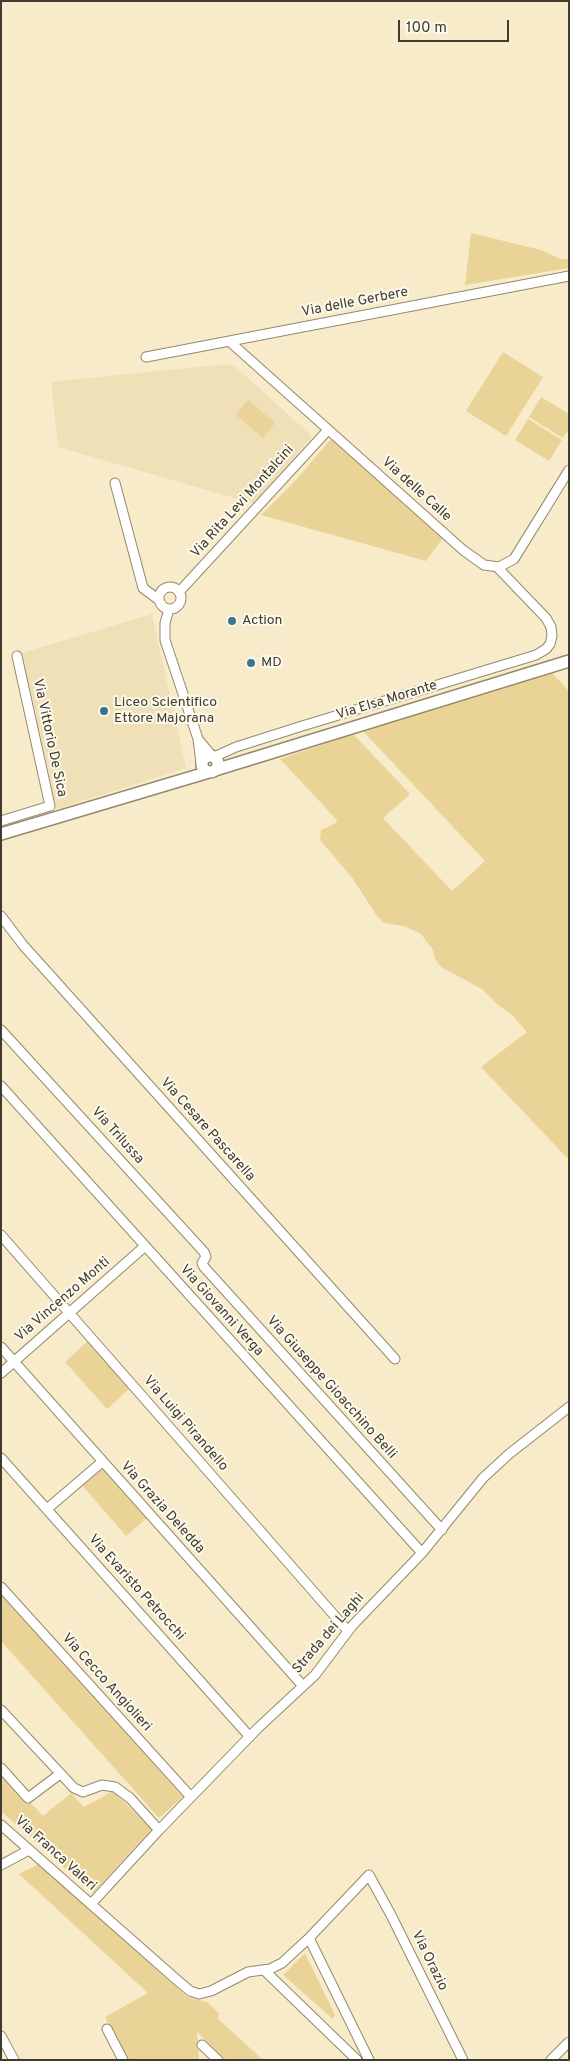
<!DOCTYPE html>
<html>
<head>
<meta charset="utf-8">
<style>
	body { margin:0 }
	#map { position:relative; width:570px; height:2061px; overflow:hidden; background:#f7ebca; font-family:Overpass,sans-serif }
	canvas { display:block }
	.frame { position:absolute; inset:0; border:2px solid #3f3b2e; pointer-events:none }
	.scale { position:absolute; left:398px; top:20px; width:111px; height:22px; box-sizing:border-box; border:2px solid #3f3b2e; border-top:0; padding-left:6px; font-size:15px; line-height:18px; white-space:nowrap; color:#3f3b2e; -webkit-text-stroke:4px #fdf9ec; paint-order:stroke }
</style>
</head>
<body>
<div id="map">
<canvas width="570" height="2061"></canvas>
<div class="frame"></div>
<div class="scale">100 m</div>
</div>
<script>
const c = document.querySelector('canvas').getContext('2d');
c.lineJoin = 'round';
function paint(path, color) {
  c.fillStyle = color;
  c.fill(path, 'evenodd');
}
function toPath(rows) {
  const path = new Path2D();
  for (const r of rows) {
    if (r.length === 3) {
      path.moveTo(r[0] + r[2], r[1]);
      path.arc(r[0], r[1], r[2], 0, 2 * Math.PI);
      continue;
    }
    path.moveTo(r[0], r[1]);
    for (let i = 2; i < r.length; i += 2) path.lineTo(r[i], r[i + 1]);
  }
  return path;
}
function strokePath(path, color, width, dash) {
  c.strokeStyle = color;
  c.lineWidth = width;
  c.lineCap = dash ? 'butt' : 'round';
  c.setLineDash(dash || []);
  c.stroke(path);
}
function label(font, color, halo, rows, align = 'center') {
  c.font = font + ' Overpass,sans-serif';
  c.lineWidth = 4;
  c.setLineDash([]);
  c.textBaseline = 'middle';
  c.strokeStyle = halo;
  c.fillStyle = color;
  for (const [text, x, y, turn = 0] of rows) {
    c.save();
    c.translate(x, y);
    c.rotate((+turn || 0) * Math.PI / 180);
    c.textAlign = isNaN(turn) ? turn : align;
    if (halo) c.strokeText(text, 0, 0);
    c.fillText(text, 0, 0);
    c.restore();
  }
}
const built = toPath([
	[227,364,237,368,312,436,255,504,58,447,51,382],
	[152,614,186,768,57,809,22,653]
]);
const green = toPath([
	[471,233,541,250,561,259,569,259,569,268,465,285],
	[503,352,543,377,506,436,466,411],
	[541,397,569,414,569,429,563,438,529,417],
	[248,400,275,423,263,438,236,415],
	[528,419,562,440,549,461,515,440],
	[331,439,443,538,426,561,261,515,295,481],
	[550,671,569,691,569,1160,481,1067,527,1032,512,1015,497,1004,482,989,441,967,435,959,433,950,421,934,404,926,384,923,377,916,353,879,320,840,321,830,336,823,337,820,280,759,353,734,410,794,383,818,452,891,485,861,363,731],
	[88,1341,130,1388,107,1409,65,1362],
	[102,1467,147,1518,126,1536,82,1485],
	[1,1594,183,1797,159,1818,1,1641],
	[1,1772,43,1816,71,1793,84,1807,113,1791,152,1829,93,1893,1,1811],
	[39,1864,187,1997,207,2002,220,2014,217,2018,263,2060,226,2060,197,2032,199,2060,128,2060,105,2017,148,1993,19,1874],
	[305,1953,335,2015,333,2019,283,1975]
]);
const minor = toPath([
	[229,341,463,550,484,565,499,567,514,559,569,470],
	[146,357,569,276],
	[115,483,143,588,159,600],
	[170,598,11],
	[179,592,328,430],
	[169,609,165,623,165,640,198,739,201,763],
	[198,739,212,756],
	[214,757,236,747,299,727,536,655,546,649,550,644,552,636,551,627,546,618,497,567],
	[1,821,50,806,17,656],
	[1,916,23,945,395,1359],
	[1,1030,204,1252,206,1257,202,1263,204,1267,442,1530],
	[1,1086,422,1553],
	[1,1235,348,1631],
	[1,1347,303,1686],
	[1,1373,144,1247],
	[1,1458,250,1737],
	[47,1509,102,1462],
	[1,1587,191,1797],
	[1,1710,74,1788,83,1792,102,1785,115,1787,130,1798,159,1830],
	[1,1768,28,1798,60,1774],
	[1,1825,177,1980,190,1991,199,1994,211,1991,248,1972,270,1969,282,1963,309,1938,369,1875,391,1915,463,2060],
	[1,1865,29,1850],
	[91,1904,159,1830,258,1728,315,1675,352,1626,422,1553,483,1478,509,1454,569,1407],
	[309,1938,369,2060],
	[264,1970,357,2060],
	[107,2029,123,2060],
	[1,2036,14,2060],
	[202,2045,218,2060],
	[551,2060,569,2042]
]);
const tertiary = toPath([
	[210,764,8],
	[215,770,569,661],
	[1,834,209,772]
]);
const markers = [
	[232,621,5,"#36768a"],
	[251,663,5,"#36768a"],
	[104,711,5,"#36768a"]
];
const streetNames = [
	["Via delle Gerbere",355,303,-11],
	["Via delle Calle",416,490,42],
	["Via Rita Levi Montalcini",243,502,-48],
	["Via Elsa Morante",387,701,-17],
	["Via Vittorio De Sica",49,738,78],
	["Via Cesare Pascarella",207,1130,48],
	["Via Trilussa",117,1136,48],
	["Via Vincenzo Monti",63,1300,-41],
	["Via Giovanni Verga",221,1311,48],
	["Via Giuseppe Gioacchino Belli",331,1388,48],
	["Via Luigi Pirandello",185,1424,49],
	["Via Grazia Deledda",162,1508,48],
	["Via Evaristo Petrocchi",136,1588,48],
	["Strada dei Laghi",329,1634,-49],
	["Via Cecco Angiolieri",106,1683,48],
	["Via Franca Valeri",55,1854,42],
	["Via Orazio",429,1961,64]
];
const poiNames = [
	["Action",242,621],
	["MD",261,663],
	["Liceo Scientifico",114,703],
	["Ettore Majorana",114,719]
];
paint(built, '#efe0b8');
paint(green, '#e9d397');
strokePath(minor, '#94896b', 11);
strokePath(tertiary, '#94896b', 14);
strokePath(minor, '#fff', 9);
strokePath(tertiary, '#fff', 11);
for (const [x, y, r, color] of markers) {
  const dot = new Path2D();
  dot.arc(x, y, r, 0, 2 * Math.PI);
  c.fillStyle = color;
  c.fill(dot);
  strokePath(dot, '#fdf9ec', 2);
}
label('14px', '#3f3b2e', '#fdf9ec', streetNames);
label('14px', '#3f3b2e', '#fdf9ec', poiNames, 'left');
</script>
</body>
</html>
